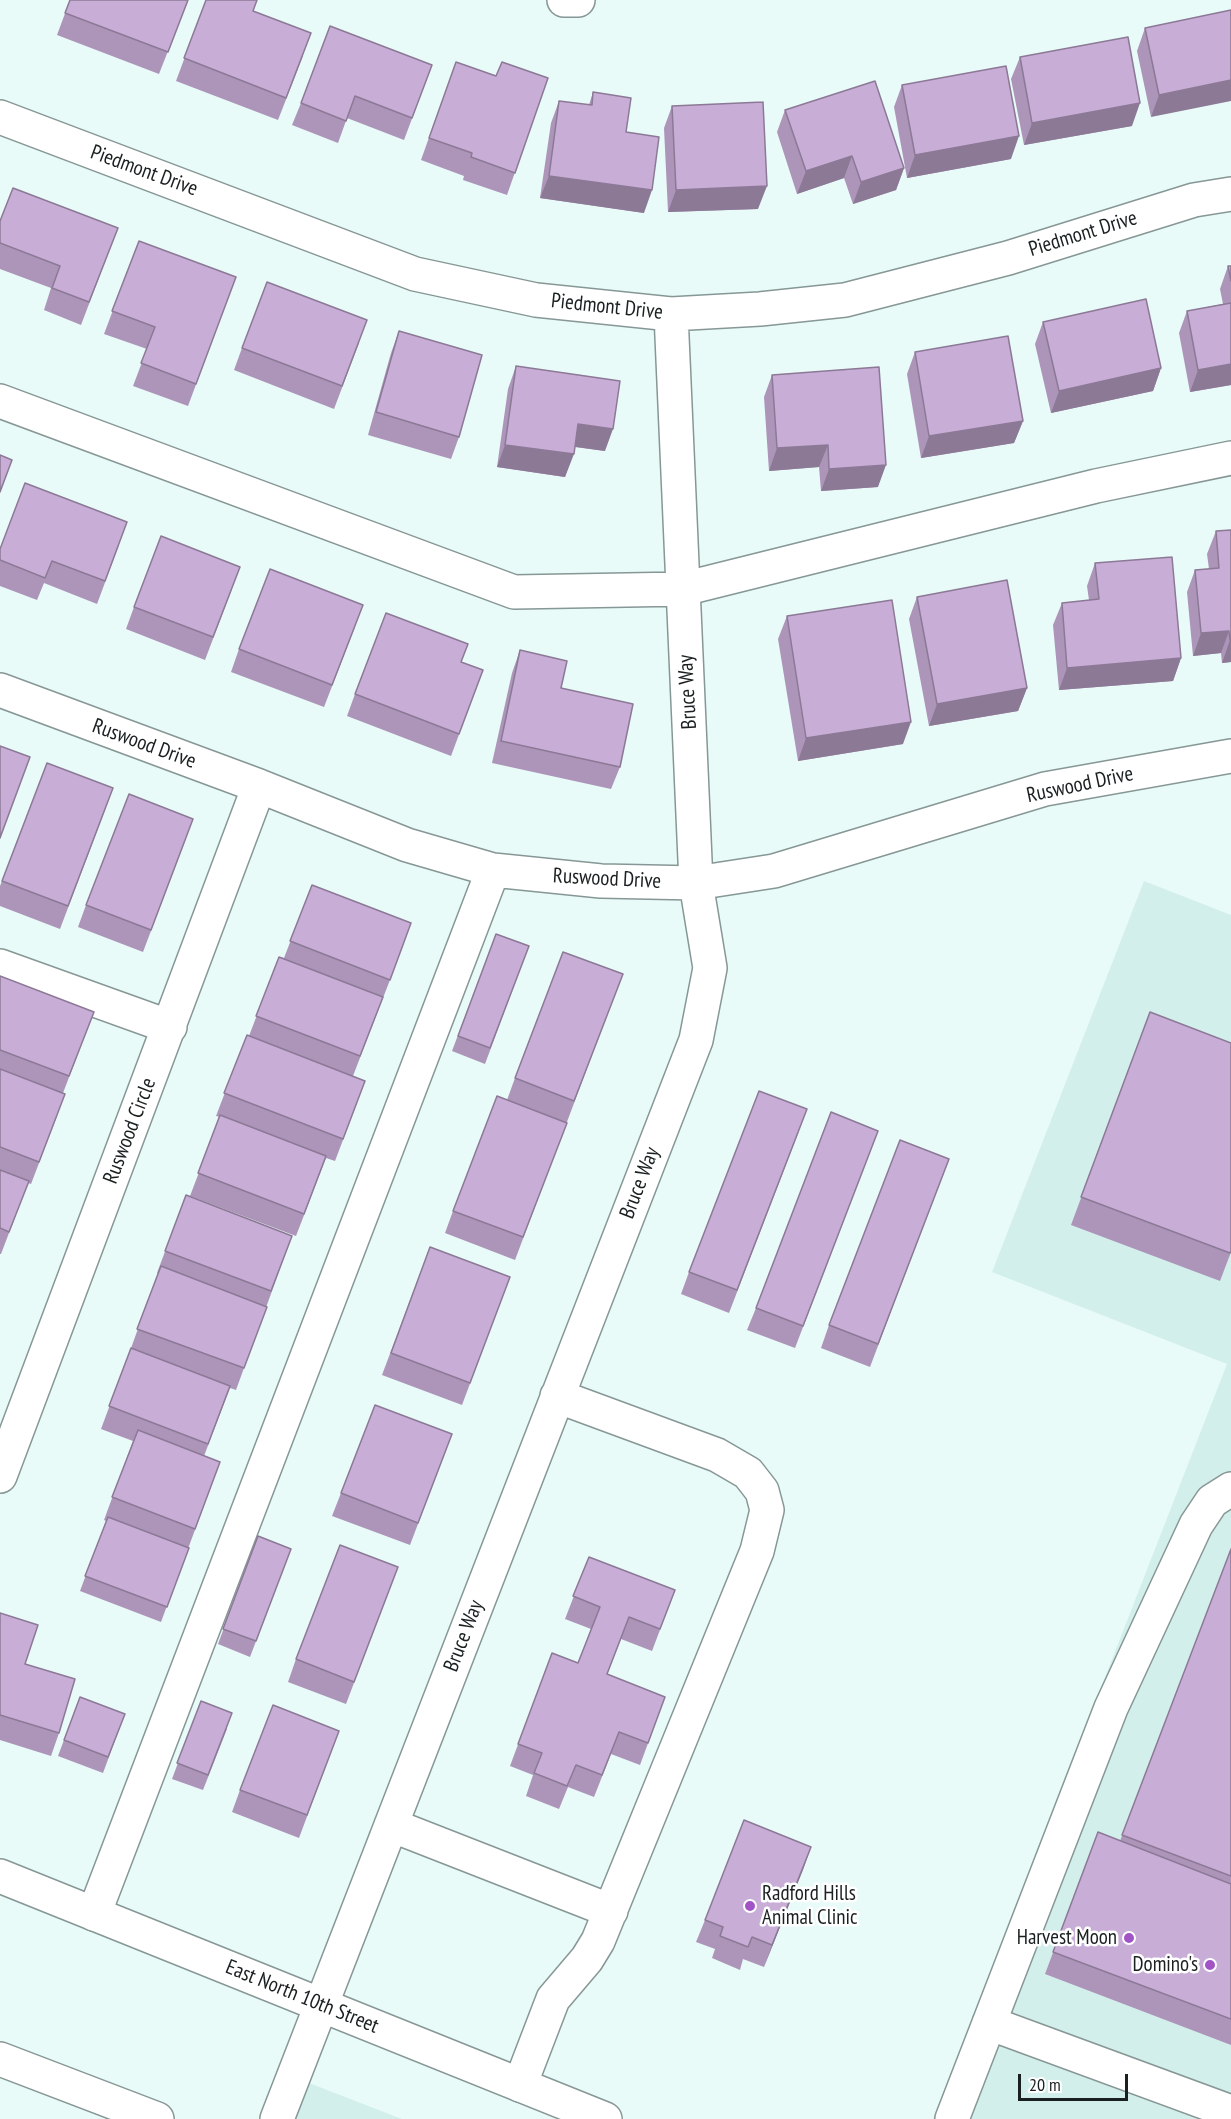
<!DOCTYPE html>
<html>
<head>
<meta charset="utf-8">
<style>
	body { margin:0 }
	#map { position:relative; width:1231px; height:2119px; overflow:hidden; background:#e8fbf8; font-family:"PT Sans Narrow",sans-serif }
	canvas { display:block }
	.scale { position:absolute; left:1018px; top:2074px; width:110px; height:27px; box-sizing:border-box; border:3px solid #1a2020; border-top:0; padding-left:8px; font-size:18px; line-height:21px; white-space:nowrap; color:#1a2020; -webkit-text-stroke:4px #fff; paint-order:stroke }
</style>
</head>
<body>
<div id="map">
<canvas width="1231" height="2119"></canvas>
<div class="scale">20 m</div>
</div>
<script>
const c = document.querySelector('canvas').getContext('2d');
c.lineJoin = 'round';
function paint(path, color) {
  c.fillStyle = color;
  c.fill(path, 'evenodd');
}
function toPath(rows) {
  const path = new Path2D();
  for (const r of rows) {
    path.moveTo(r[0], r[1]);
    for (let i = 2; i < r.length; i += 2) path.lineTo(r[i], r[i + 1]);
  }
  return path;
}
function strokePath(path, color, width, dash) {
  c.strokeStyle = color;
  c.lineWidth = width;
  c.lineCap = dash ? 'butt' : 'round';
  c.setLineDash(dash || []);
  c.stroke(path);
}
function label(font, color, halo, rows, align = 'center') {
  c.font = font + ' "PT Sans Narrow",sans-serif';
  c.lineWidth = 5;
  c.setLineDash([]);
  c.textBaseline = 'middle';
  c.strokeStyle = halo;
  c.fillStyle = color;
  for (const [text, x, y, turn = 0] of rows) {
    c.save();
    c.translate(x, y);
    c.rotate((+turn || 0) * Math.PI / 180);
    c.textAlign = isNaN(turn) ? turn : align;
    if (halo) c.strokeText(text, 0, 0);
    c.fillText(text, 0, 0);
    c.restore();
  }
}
const built = toPath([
	[1144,881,1231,915,1231,2119,933,2119,1227,1364,992,1272],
	[309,2083,402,2119,295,2119]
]);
const minor = toPath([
	[564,0,578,0],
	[0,117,415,274,536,300,671,314,760,309,845,300,1008,258,1194,200,1231,194],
	[0,401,514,592,683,589,1096,486,1231,458],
	[0,690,259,786,407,845,493,870,601,881,696,883,774,871,1045,789,1231,756],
	[0,966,170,1027],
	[0,1476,259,786],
	[391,1825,611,1911],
	[94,1914,493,870],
	[989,2023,1231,2112],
	[0,2059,157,2119],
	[520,2085,553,1999,587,1959,598,1941,757,1551,767,1510,762,1491,748,1473,717,1455,557,1396],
	[277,2119,696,1040,710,968,696,883,671,314],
	[952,2119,1111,1708,1196,1525,1212,1501,1231,1489]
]);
const major = toPath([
	[0,1876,605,2119]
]);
const wall = toPath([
	[70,0,188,0,159,74,57,35],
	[206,0,253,11,303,56,278,120,176,81],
	[1231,10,1151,117,1137,51,1145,28],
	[1020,57,1132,126,1024,145,1011,79],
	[456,62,496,76,548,78,507,195,463,180,464,176,421,160],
	[432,65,404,140,347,118,338,143,292,125,301,103],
	[902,85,1011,159,907,178,894,107],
	[593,92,626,132,644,213,540,198,551,123,559,101,589,105],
	[672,106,758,209,668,212,664,128],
	[785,110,904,168,896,190,853,204,844,178,797,194,777,132],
	[0,221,118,228,81,325,44,310,51,288,0,269],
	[139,241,236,277,188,406,133,386,147,349,104,334],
	[1228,266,1231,266,1231,385,1190,392,1179,333,1187,311,1223,304,1220,289],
	[1043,322,1161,368,1153,391,1051,413,1035,344],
	[399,331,459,437,451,459,368,435,391,353],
	[359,343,334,409,234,370,242,348],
	[915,352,1023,421,1014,443,921,458,907,374],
	[516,366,605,451,575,447,565,477,497,467,508,389],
	[772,375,878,487,821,491,819,467,769,471,764,397],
	[1231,530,1231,662,1222,663,1221,653,1193,656,1187,592,1195,570,1209,569,1207,554,1216,531],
	[119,545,97,604,44,583,37,600,0,586,0,549],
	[1095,563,1181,658,1173,681,1059,690,1053,625,1062,603,1089,600,1087,586],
	[232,589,205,660,126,629,134,607],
	[917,597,1027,688,1018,711,929,726,909,619],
	[787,616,903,744,798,761,778,639],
	[355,627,324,707,231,672,239,649],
	[520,650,561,688,620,767,611,789,492,763,512,673],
	[461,662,483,670,451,756,347,716,355,694],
	[47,763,105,810,60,929,0,906,0,886],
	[185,841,143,952,78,927,86,905],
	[312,885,403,946,353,1076,357,1103,335,1161,326,1158,296,1236,190,1196,220,1117,216,1116,247,1035,249,1036,279,957,284,958],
	[496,934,529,946,485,1064,452,1051],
	[0,976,94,1012,63,1093,57,1116,31,1184,28,1183,1,1254,0,1254],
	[614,997,515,1260,445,1233,453,1211,507,1100,515,1078],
	[1150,1012,1231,1252,1220,1281,1071,1225],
	[799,1131,729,1313,681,1294,689,1272],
	[878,1131,795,1348,747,1330,756,1308],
	[949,1159,870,1367,821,1348,829,1325],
	[186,1195,292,1236,236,1390,230,1388,204,1456,220,1462,161,1622,80,1591,106,1521,104,1520,133,1441,101,1429,130,1351,158,1273,157,1273],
	[430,1247,510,1277,462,1405,382,1375],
	[452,1434,410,1545,332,1516,341,1493],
	[258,1536,291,1549,250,1657,218,1644],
	[1231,1549,1231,2045,1045,1974,1098,1832,1120,1841],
	[589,1557,675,1590,652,1651,621,1639,607,1675,665,1697,640,1765,611,1754,594,1797,568,1787,559,1809,526,1796,533,1775,510,1766,552,1653,578,1663,591,1629,565,1619],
	[398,1567,346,1704,288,1682,296,1659],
	[0,1613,59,1733,51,1756,0,1740],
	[80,1697,125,1714,103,1773,58,1756],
	[201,1701,227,1729,203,1790,172,1779],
	[339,1731,299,1838,232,1812,240,1790],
	[811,1847,764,1967,743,1959,740,1970,712,1958,715,1949,696,1942,705,1920]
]);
const shadedWall = toPath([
	[1231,80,1231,101,1151,117,1159,95],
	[1140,103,1132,126,1024,145,1032,123],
	[1019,136,1011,159,907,178,915,155],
	[852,156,844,178,797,194,806,171],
	[904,168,896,190,853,204,861,182],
	[549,176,652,190,644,213,540,198],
	[767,186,758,209,668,212,676,190],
	[1231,364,1231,385,1190,392,1198,370],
	[1161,368,1153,391,1051,413,1059,391],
	[1023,421,1014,443,921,458,929,436],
	[578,424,613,429,605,451,569,446],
	[505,445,574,454,565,477,497,467],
	[828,445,819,467,769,471,777,448],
	[886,465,878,487,821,491,829,469],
	[1229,631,1221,653,1193,656,1201,633],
	[1230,640,1231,640,1231,662,1222,663],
	[1181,658,1173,681,1059,690,1067,668],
	[1027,688,1018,711,929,726,937,704],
	[911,722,903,744,798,761,806,738],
	[811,1847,803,1870,764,1967,772,1945]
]);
const building = toPath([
	[70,0,188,0,168,52,65,13,70,0],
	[206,0,257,0,253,11,311,33,286,98,184,58,206,0],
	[1231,10,1231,80,1159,95,1145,28,1231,10],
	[330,26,432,65,412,118,355,96,346,121,301,103,330,26],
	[1128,37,1140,103,1032,123,1020,57,1128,37],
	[456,62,496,76,502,62,548,78,515,173,471,157,472,153,429,138,456,62],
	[1006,66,1019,136,915,155,902,85,1006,66],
	[875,81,904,168,861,182,852,156,806,171,785,110,875,81],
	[593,92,631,98,626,132,659,137,652,190,549,176,559,101,592,105,593,92],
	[763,102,767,186,676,190,672,106,763,102],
	[13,188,118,228,89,302,52,288,60,266,0,243,0,221,13,188],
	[139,241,236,277,196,384,141,363,155,327,112,311,139,241],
	[1228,266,1231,266,1231,281,1228,266],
	[267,282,367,320,342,386,242,348,267,282],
	[1146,299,1161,368,1059,391,1043,322,1146,299],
	[1231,303,1231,364,1198,370,1187,311,1231,303],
	[399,331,482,355,459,437,376,412,399,331],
	[1008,336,1023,421,929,436,915,352,1008,336],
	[516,366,620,381,613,429,578,424,574,454,505,445,516,366],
	[879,367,886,465,829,469,828,445,777,448,772,375,879,367],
	[0,455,12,460,0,492,0,455],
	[25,483,127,522,105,581,52,561,45,578,0,560,0,549,25,483],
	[1231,530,1231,640,1230,640,1229,631,1201,633,1195,570,1219,568,1216,531,1231,530],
	[161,536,240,567,213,637,134,607,161,536],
	[1172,557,1181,658,1067,668,1062,603,1099,599,1095,563,1172,557],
	[270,569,363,605,332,685,239,649,270,569],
	[1007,580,1027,688,937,704,917,597,1007,580],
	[892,600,911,722,806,738,787,616,892,600],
	[386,613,468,644,461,662,483,670,459,734,355,694,386,613],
	[520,650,567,661,561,688,633,704,620,767,501,741,520,650],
	[0,746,30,757,0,838,0,746],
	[47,763,113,788,68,906,2,881,47,763],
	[129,794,193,819,151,930,86,905,129,794],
	[312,885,411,923,390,980,290,941,312,885],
	[496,934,529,946,490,1048,458,1036,496,934],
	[563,952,623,974,574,1101,515,1078,563,952],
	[279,957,383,997,360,1056,256,1016,279,957],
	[0,976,94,1012,69,1076,0,1050,0,976],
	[1150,1012,1231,1043,1231,1251,1230,1253,1081,1197,1150,1012],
	[247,1035,365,1081,343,1139,224,1093,247,1035],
	[0,1069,65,1094,39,1162,0,1147,0,1069],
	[759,1091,807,1109,737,1290,689,1272,759,1091],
	[497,1096,567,1123,523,1237,453,1211,497,1096],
	[831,1112,878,1131,803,1326,756,1308,831,1112],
	[220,1115,326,1156,304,1214,198,1173,220,1115],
	[900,1140,949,1159,878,1344,829,1325,900,1140],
	[0,1170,29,1181,9,1232,0,1228,0,1170],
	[186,1195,292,1236,271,1291,165,1251,186,1195],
	[430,1247,510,1277,470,1383,391,1353,430,1247],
	[161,1266,267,1307,244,1368,137,1329,161,1266],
	[131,1348,230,1386,208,1444,109,1406,131,1348],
	[375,1405,452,1434,418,1523,341,1493,375,1405],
	[138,1430,220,1462,195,1529,112,1497,138,1430],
	[108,1517,189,1548,167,1607,85,1576,108,1517],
	[258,1536,291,1549,256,1641,223,1629,258,1536],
	[340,1545,398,1567,354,1682,296,1659,340,1545],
	[1231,1549,1231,1876,1122,1835,1231,1549],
	[589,1557,675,1590,660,1629,629,1617,607,1674,665,1697,648,1743,619,1732,602,1775,576,1765,567,1786,534,1773,542,1753,518,1744,552,1653,578,1663,600,1607,573,1596,589,1557],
	[0,1613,38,1625,25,1664,75,1679,59,1733,0,1715,0,1613],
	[80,1697,125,1714,108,1757,64,1740,80,1697],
	[201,1701,232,1713,208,1775,177,1763,201,1701],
	[273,1705,339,1731,307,1815,240,1790,273,1705],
	[744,1820,811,1847,772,1945,752,1937,748,1947,720,1936,723,1927,705,1920,744,1820],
	[1098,1832,1231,1884,1231,2019,1053,1952,1098,1832]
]);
const markers = [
	[750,1906,6,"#a254c6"],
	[1129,1938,6,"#a254c6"],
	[1210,1965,6,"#a254c6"]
];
const streetNames = [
	["Piedmont Drive",144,171,20],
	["Piedmont Drive",1083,234,-17],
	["Piedmont Drive",607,307,6],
	["Bruce Way",688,692,-93],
	["Ruswood Drive",144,744,20],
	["Ruswood Drive",1080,785,-12],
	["Ruswood Drive",607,879,3],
	["Ruswood Circle",130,1131,-69],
	["Bruce Way",640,1183,-69],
	["Bruce Way",464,1636,-69],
	["East North 10th Street",302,1997,22]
];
const poiNames = [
	["Radford Hills",762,1894,"left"],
	["Animal Clinic",762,1918,"left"],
	["Harvest Moon",1117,1938],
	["Domino's",1198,1965]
];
paint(built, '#d3efec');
strokePath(minor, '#869795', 36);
strokePath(major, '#869795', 36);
strokePath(minor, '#fff', 33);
strokePath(major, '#fff', 33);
paint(wall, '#ac95b9');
paint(shadedWall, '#8c7996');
paint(building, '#c8add7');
strokePath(building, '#8c7996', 1.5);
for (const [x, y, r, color] of markers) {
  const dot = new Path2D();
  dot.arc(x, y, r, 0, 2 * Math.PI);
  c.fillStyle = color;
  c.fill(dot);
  strokePath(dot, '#fff', 2);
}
label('21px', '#1a2020', '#fff', streetNames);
label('21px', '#1a2020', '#fff', poiNames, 'right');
</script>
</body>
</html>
